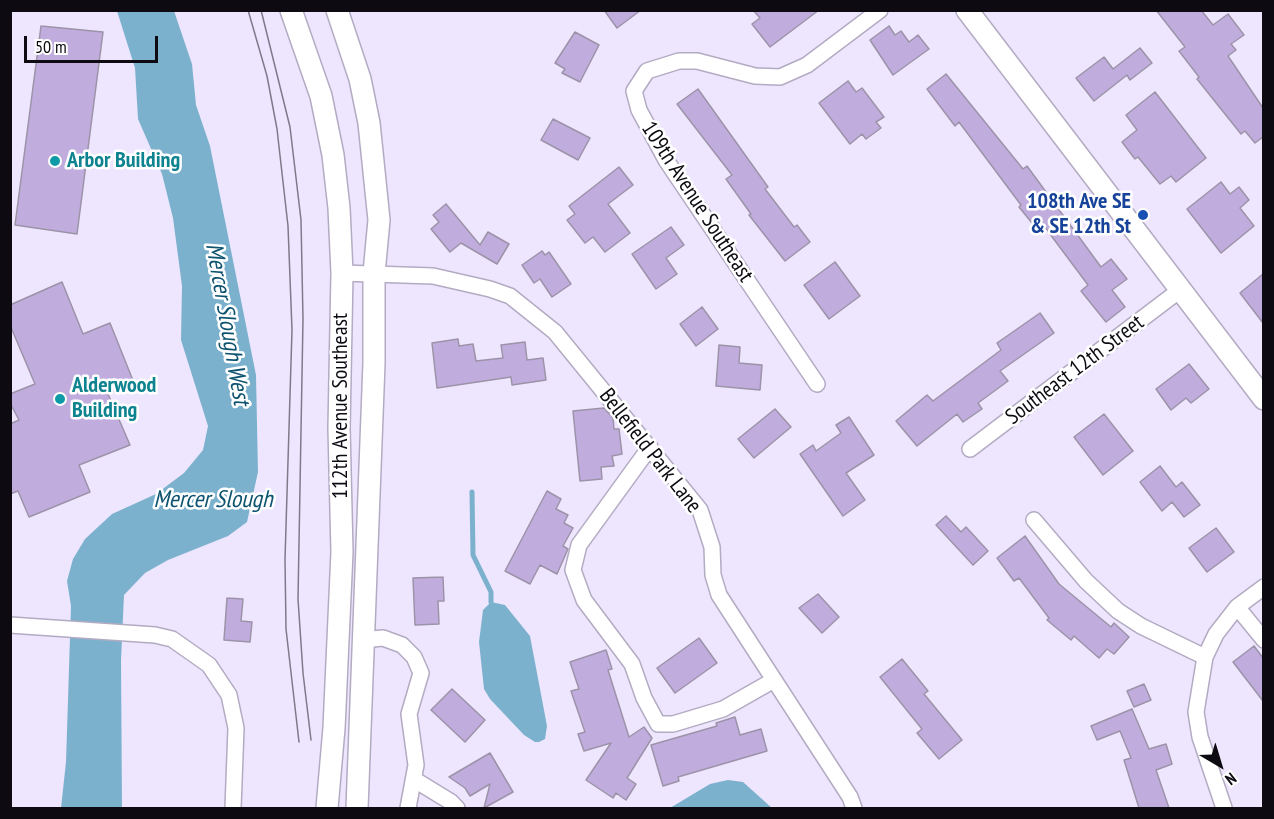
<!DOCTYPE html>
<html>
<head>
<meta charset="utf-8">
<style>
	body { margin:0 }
	#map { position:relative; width:1274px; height:819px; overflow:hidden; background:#eee6fe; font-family:"PT Sans Narrow",sans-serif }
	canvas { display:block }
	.frame { position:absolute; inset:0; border:12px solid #0d0a12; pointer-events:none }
	.north { position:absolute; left:1190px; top:735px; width:60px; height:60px; -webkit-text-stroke:4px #fff; paint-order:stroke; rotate:142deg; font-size:16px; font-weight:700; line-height:24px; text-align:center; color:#0d0a12 }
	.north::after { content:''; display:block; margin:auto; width:21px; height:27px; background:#0d0a12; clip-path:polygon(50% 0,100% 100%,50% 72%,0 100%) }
	.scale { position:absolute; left:24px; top:36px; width:134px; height:27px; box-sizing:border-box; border:3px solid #0d0a12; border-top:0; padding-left:8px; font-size:18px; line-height:21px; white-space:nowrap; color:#0d0a12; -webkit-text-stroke:4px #fff; paint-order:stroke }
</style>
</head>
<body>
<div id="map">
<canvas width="1274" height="819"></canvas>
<div class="frame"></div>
<div class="north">N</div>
<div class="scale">50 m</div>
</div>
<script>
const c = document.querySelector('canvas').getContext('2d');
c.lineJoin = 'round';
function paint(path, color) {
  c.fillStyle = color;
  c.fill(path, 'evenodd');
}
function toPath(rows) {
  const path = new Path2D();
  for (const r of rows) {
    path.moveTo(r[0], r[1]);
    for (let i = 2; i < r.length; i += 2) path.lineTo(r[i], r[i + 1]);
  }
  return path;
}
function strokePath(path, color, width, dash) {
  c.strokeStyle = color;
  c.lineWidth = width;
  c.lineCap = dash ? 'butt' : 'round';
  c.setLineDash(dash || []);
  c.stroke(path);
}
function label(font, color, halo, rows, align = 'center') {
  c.font = font + ' "PT Sans Narrow",sans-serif';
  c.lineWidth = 5;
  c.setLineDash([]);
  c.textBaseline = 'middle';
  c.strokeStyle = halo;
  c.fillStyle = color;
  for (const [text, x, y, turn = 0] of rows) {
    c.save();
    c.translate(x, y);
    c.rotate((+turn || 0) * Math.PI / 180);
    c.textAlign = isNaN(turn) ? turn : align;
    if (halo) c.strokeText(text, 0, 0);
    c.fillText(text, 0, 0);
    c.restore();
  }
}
const water = toPath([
	[117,11,174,11,192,64,196,105,210,146,256,375,258,472,247,522,228,536,168,560,145,573,124,595,121,660,122,808,61,808,66,762,71,606,67,581,73,559,85,539,112,514,156,494,184,473,203,450,208,426,181,340,182,286,173,218,162,174,138,119,135,68],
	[491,602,505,605,530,636,547,726,545,739,539,742,535,742,524,735,490,699,484,689,479,642,483,610],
	[728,780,743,782,772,808,670,808,710,784]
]);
const stream = toPath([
	[472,492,473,555,491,592,491,602]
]);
const building = toPath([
	[604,10,641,10,617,28,604,10],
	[753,10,819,10,770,47,752,24,760,18,753,10],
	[1156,10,1201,10,1213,25,1228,14,1244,35,1231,44,1236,50,1228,56,1263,108,1263,137,1255,143,1245,131,1241,134,1197,79,1199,77,1179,51,1185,47,1156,10],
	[41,26,103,32,77,234,15,225,41,26],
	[889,26,895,35,901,31,909,42,918,35,929,49,893,75,870,40,889,26],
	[575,32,599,45,580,82,562,73,565,69,555,63,575,32],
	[1140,48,1152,63,1130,80,1127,75,1094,101,1076,78,1104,57,1113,69,1140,48],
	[946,74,1023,169,1027,166,1101,267,1111,259,1127,279,1112,290,1125,307,1106,322,1081,291,1088,285,1038,218,1032,223,1019,207,1021,205,959,122,955,126,927,89,946,74],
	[848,81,856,92,862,88,884,117,876,122,881,128,866,139,862,134,850,144,819,103,848,81],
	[698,89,768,187,765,189,794,227,797,225,810,242,785,261,749,215,751,214,726,179,732,175,677,104,698,89],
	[1155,92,1206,158,1176,182,1171,176,1160,184,1138,157,1135,159,1122,142,1137,130,1126,115,1155,92],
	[553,119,590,138,578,160,541,140,553,119],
	[619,167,633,185,608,204,630,233,605,252,593,237,585,243,567,220,575,214,569,206,619,167],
	[1221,182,1230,194,1239,187,1249,200,1240,208,1254,226,1221,253,1187,209,1221,182],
	[446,204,480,245,488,232,509,244,497,264,461,243,450,252,431,229,439,222,433,215,446,204],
	[671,227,684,245,666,258,677,274,656,289,632,254,671,227],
	[542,251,545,255,549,252,571,284,552,297,540,279,534,283,522,265,542,251],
	[835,262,860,296,829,319,804,285,835,262],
	[1263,274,1263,323,1240,293,1263,274],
	[62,282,83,334,110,323,134,383,108,394,130,445,79,465,90,492,29,517,18,491,10,494,10,424,19,420,10,403,10,394,35,384,10,325,10,305,62,282],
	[702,307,718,329,696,346,680,324,702,307],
	[1040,313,1054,333,1000,371,1008,381,978,403,982,409,963,422,957,414,917,446,896,421,927,395,933,401,1001,350,997,343,1040,313],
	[458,339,459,346,473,344,476,361,503,358,501,345,525,342,527,360,543,358,546,380,512,385,511,377,437,388,432,343,458,339],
	[719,345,740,347,739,363,762,365,760,390,716,386,719,345],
	[1189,364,1209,389,1191,403,1186,398,1171,410,1156,389,1189,364],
	[604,408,613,418,614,429,619,429,622,454,612,456,614,466,601,467,602,479,580,481,573,411,604,408],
	[775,409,791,427,754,458,738,439,775,409],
	[1104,414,1133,451,1103,475,1074,437,1104,414],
	[849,417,874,455,846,473,865,500,843,516,800,454,813,445,816,451,841,433,836,425,849,417],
	[1160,466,1176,487,1182,482,1200,505,1184,517,1172,502,1162,511,1140,482,1160,466],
	[547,491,561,499,556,509,568,515,564,523,573,528,563,546,568,549,557,574,540,565,530,584,505,571,547,491],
	[946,516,961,532,966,527,988,551,973,565,936,525,946,516],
	[1216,528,1234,552,1207,572,1189,548,1216,528],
	[1025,536,1059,584,1111,627,1114,623,1129,637,1114,654,1107,649,1099,658,1074,636,1071,640,1047,620,1049,618,1019,578,1014,581,997,558,1025,536],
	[443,577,444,601,438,601,439,624,415,625,413,578,443,577],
	[818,594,839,617,822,633,799,608,818,594],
	[227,598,243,599,241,621,252,622,250,642,224,640,227,598],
	[699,638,717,663,675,693,657,668,699,638],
	[1254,646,1263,658,1263,701,1233,662,1254,646],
	[606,650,612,669,608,670,629,737,644,727,652,738,627,778,636,784,626,800,616,793,613,798,586,780,611,743,584,751,578,734,585,732,571,691,579,689,570,662,606,650],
	[902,659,928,691,924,694,962,740,939,759,917,733,922,729,880,677,902,659],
	[1144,684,1151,700,1134,707,1127,691,1144,684],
	[452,689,485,720,465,742,431,710,452,689],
	[1132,709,1149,749,1166,744,1172,764,1156,770,1169,808,1139,808,1124,760,1131,758,1120,731,1097,740,1091,726,1132,709],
	[735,717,740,735,761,729,767,751,678,777,679,781,663,786,651,745,717,726,716,723,735,717],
	[490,753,513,792,484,808,490,784,470,796,465,788,449,777,490,753]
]);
const street = toPath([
	[342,273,433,276,490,289,510,296,555,332,700,510,712,547,713,575,719,595,850,797,854,808],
	[817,384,666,160,639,110,634,91,647,71,679,61,697,61,755,76,780,77,807,65,880,10],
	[650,447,579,545,573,570,584,600,632,664,644,698,658,724,673,724,723,709,774,680],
	[970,449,1180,290],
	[1034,520,1086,581,1118,611,1141,626,1205,657,1196,712,1200,737,1224,808],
	[1237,607,1264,640],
	[10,625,155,635,172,639,209,665,229,695,236,728,233,808],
	[362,640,383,638,402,645,414,657,421,673,409,714,416,765,408,808],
	[1205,657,1216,634,1237,607,1264,587],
	[415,780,451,802,457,808]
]);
const secondary = toPath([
	[291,10,321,96,333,155,339,208,342,273,339,428,342,552,334,728,327,808],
	[337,10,360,79,369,123,379,220,374,273,374,363,357,808],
	[967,10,1264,399]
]);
const tram = toPath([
	[248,10,267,76,277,129,288,226,292,330,285,559,286,629,299,742],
	[261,10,290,127,301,220,303,319,298,599,303,673,311,740]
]);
const markers = [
	[55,161,6,"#0f9aa8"],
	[1143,215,6,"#1a4fb4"],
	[60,399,6,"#0f9aa8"]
];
const cultureNames = [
	["Arbor Building",67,161],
	["Alderwood",72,386],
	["Building",72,411]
];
const streetNames = [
	["109th Avenue Southeast",697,202,57],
	["Southeast 12th Street",1075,370,-37],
	["112th Avenue Southeast",341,406,-90],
	["Bellefield Park Lane",650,451,52]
];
const transitNames = [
	["108th Ave SE",1131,202],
	["& SE 12th St",1131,227]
];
const waterNames = [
	["Mercer Slough West",227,324,80],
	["Mercer Slough",213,500]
];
paint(water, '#7cb1cd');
strokePath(stream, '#7cb1cd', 5);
paint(building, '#c1addd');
strokePath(building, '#9c93a9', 1.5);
strokePath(street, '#b3abc2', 18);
strokePath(secondary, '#b3abc2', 24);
strokePath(street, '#fff', 15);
strokePath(secondary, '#fff', 21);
strokePath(tram, '#7f7989', 1.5);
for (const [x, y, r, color] of markers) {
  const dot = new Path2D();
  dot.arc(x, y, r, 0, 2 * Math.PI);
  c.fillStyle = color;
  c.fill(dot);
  strokePath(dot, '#fff', 2);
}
label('bold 22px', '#0d838f', '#fff', cultureNames, 'left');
label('22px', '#0d0a12', '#fff', streetNames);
label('bold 22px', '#164399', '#fff', transitNames, 'right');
label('italic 24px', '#0d5370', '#fff', waterNames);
</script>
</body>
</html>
